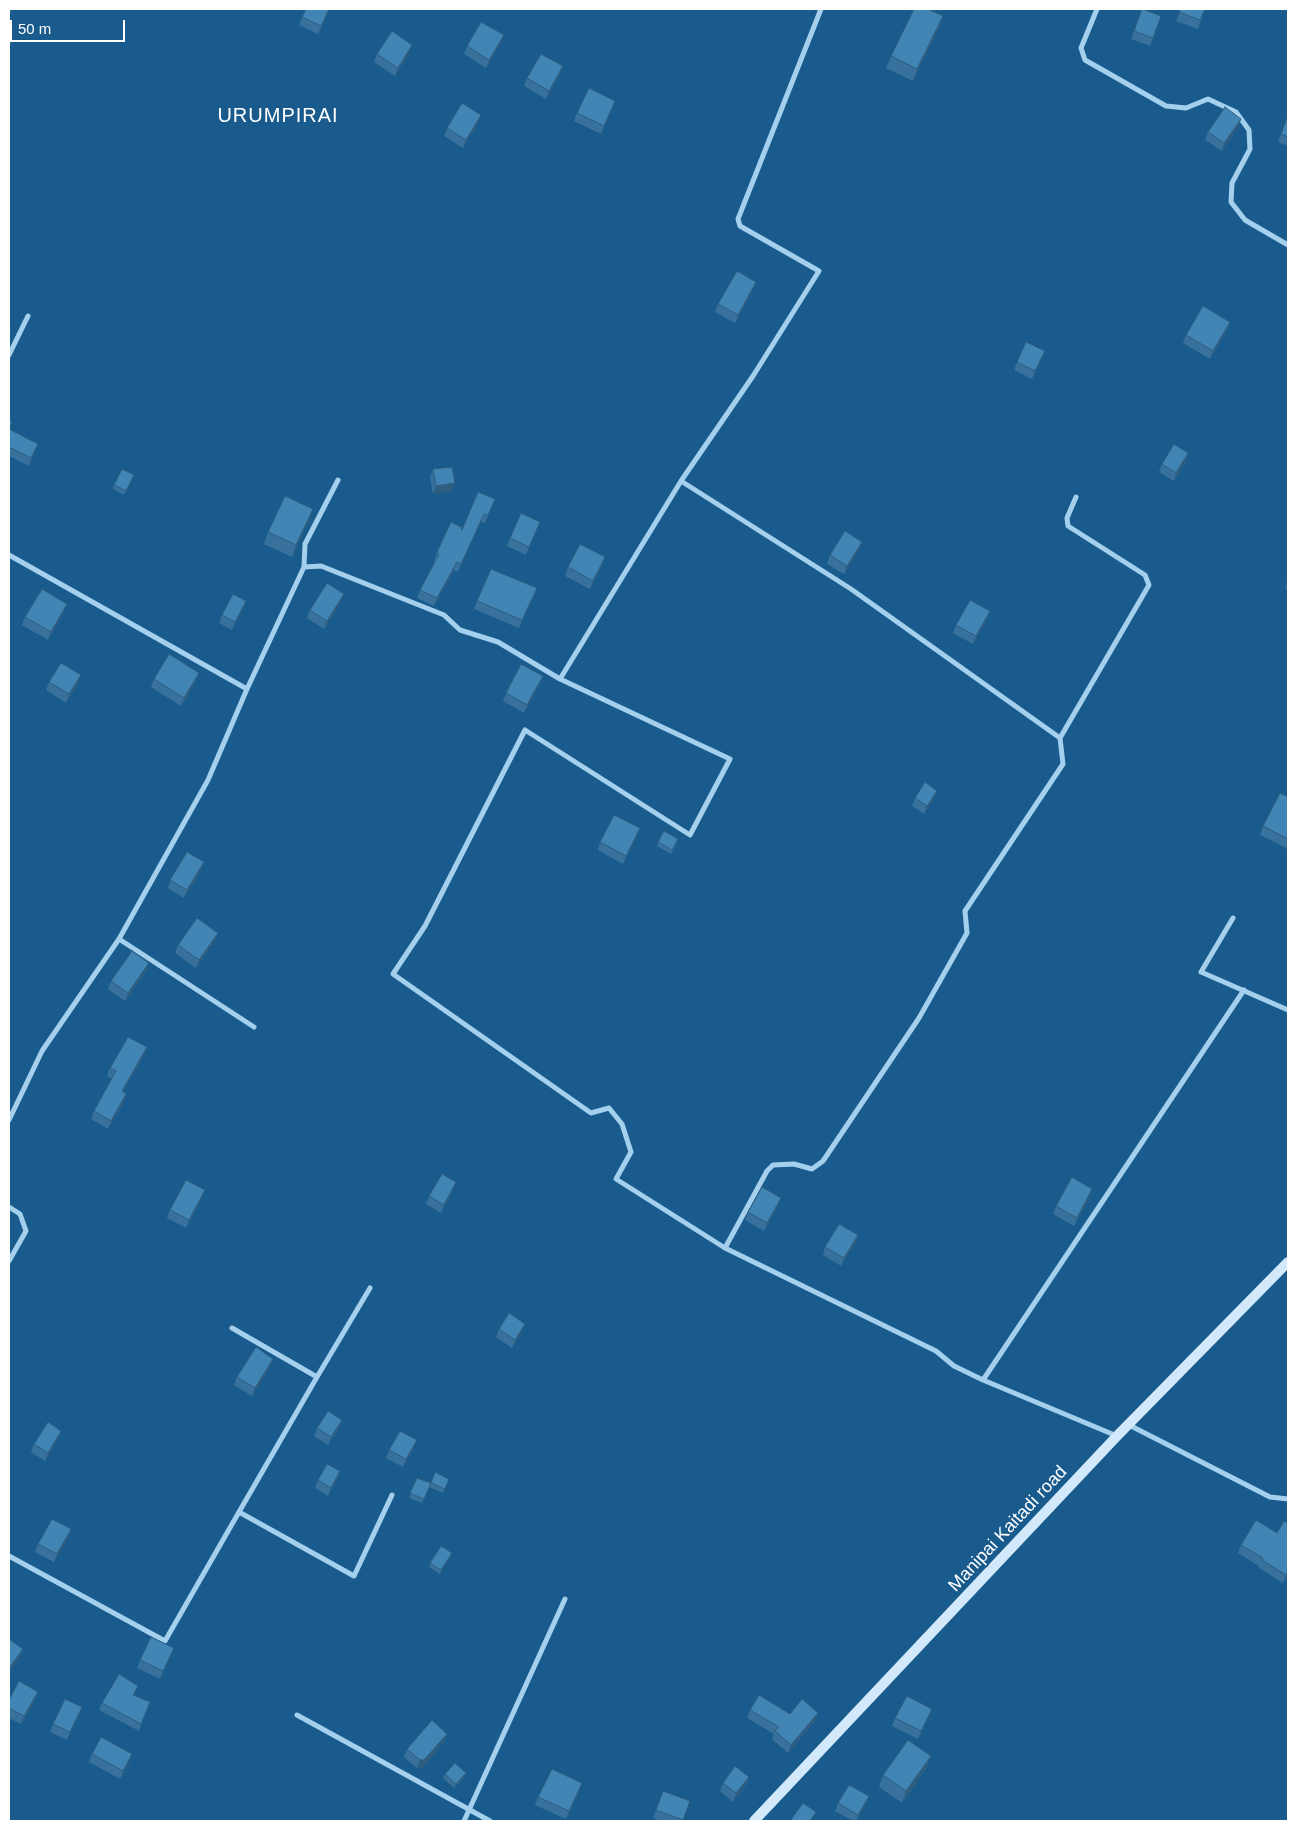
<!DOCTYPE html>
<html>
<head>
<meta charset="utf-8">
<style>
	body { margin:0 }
	#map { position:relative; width:1297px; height:1830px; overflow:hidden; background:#195b8d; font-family:Arial,sans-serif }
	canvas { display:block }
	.frame { position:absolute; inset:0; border:10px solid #fff; pointer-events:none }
	.scale { position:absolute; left:10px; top:20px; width:115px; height:22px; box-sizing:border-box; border:2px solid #fff; border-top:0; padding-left:6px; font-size:15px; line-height:18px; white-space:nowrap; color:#fff; -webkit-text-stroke:4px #195b8d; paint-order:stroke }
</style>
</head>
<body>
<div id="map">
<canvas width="1297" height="1830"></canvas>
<div class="frame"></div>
<div class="scale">50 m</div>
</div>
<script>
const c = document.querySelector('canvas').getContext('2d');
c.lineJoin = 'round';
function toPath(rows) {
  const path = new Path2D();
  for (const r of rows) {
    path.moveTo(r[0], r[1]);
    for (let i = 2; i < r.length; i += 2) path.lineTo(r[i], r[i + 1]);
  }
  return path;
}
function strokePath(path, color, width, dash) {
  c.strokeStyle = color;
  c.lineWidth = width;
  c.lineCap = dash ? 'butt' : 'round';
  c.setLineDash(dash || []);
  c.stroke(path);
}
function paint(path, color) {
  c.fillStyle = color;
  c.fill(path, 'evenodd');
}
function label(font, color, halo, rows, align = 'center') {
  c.font = font + ' Arial,sans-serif';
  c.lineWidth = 4;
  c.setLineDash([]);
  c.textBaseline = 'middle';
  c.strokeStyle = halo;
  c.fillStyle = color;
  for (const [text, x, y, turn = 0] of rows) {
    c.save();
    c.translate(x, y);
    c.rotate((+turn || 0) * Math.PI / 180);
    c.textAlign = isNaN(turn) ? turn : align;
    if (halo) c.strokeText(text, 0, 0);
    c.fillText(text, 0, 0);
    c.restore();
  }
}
const street = toPath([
	[1097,9,1081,48,1085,60,1166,106,1186,108,1208,99,1236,112,1249,130,1250,149,1232,183,1231,202,1245,220,1288,245],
	[9,355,28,316],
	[681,481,753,376,819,271,740,226,738,219,821,9],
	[9,555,247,689,208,780,119,939,42,1051,9,1120],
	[304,567,321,566,444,615,460,630,498,642,560,679,730,759,690,835,525,730,425,926,393,974,591,1113,609,1108,622,1124,631,1152,616,1179,725,1248,936,1351,954,1366,983,1380],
	[560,679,681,481,851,589,1060,738,1063,764,965,911,967,933,919,1018,823,1161,812,1169,794,1164,773,1165,767,1171,725,1248],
	[247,689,304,567,305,544,338,480],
	[1060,738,1149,585,1145,575,1068,526,1067,518,1076,497],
	[1233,918,1201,972,1288,1010],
	[119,939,254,1027],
	[9,1207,20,1214,26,1231,9,1261],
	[232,1328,317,1377,239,1512],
	[317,1377,370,1288],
	[1129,1425,1270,1497,1288,1499],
	[1117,1436,983,1380,1244,990],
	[9,1556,165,1641,239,1512,354,1576,392,1495],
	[297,1715,490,1821],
	[464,1821,565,1599]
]);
const secondary = toPath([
	[754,1821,1117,1436,1288,1262]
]);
const wall = toPath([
	[330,9,318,34,299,25,302,17],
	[1142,9,1161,16,1150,46,1131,39],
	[1181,9,1205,9,1198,29,1176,21],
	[943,16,939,28,913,81,886,68,891,56],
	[501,43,486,68,464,54,467,46],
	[409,53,395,76,374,62,377,54],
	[560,74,546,99,524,86,527,78],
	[615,101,612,109,601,134,574,121,577,113],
	[1288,115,1288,146,1278,142],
	[1241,119,1238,127,1222,151,1205,140,1208,132],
	[478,123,463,148,444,136,447,128],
	[756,282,753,290,735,323,715,312,718,304],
	[1230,322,1227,330,1210,359,1183,343,1186,335],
	[1042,359,1032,379,1014,370,1017,362],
	[9,420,9,429,35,452,29,466,9,456],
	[1188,453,1186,461,1174,481,1159,472,1162,464],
	[433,469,455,483,452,491,433,494,430,477],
	[132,479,124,495,113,489,114,485],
	[495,499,485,523,481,522,458,572,454,570,434,606,417,598,420,590,435,561,434,561,437,552],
	[309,521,292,557,264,544,268,532],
	[537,530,526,555,507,546,510,538],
	[862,542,859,550,844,574,827,564,830,555],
	[602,566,590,589,565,576,568,567],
	[1288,580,1288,590,1285,588],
	[537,588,519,628,474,609,477,601],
	[246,601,243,609,232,630,219,623,222,615],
	[341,602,324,629,307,618,310,610],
	[67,604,64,612,48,640,22,625,25,617],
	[987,619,973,644,953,633,956,625],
	[154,679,196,681,181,706,151,687],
	[49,682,78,683,66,703,46,690],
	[540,684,524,713,503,701,506,693],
	[1288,797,1288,849,1260,835,1263,826],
	[915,798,934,799,924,814,912,806],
	[640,828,637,836,623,864,598,850,600,842],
	[658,842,677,843,671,854,657,846],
	[204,862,201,870,184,898,168,888,170,880],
	[218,933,215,941,196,968,175,953,178,945],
	[146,972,125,1001,108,989,111,981],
	[147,1047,144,1055,123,1092,126,1094,124,1102,108,1129,91,1119,94,1111,112,1079,107,1076,110,1068],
	[205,1190,202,1198,186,1228,167,1218,170,1210],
	[453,1190,441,1213,426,1204,429,1196],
	[1090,1197,1074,1226,1053,1214,1056,1206],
	[778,1206,764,1231,745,1220,748,1212],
	[858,1235,855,1243,841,1266,823,1255,825,1247],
	[499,1329,522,1332,512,1348,496,1337],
	[270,1367,252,1396,234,1385,237,1377],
	[342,1420,339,1428,328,1445,314,1436,317,1428],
	[61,1431,58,1439,45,1461,31,1452,34,1444],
	[414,1448,403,1467,386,1458,389,1450],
	[340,1471,337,1479,328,1496,315,1488,318,1480],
	[417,1478,430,1483,449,1479,443,1493,429,1487,422,1503,409,1498],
	[1288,1523,1288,1575,1283,1583,1259,1568,1259,1566,1238,1553,1241,1545,1277,1533],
	[71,1529,68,1538,54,1562,35,1552,38,1544],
	[452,1553,450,1557,440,1574,429,1567,430,1563],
	[171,1656,160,1679,137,1668,140,1660],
	[138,1686,134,1695,150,1702,139,1731,99,1710,102,1703],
	[9,1700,35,1700,21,1724,9,1718],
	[82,1707,79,1715,67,1740,50,1732,53,1724],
	[932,1709,929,1717,918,1739,892,1726,895,1718],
	[750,1710,790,1714,818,1713,815,1721,788,1753,772,1739,774,1734,747,1718],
	[447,1734,444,1742,422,1768,417,1768,404,1757,407,1749],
	[92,1754,129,1763,120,1779,89,1762],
	[931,1756,926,1768,902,1803,879,1787,883,1775],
	[445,1774,465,1777,454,1788,443,1778],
	[749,1777,746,1785,733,1802,720,1791,723,1783],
	[663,1791,690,1801,682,1821,661,1821,653,1818],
	[579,1792,566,1819,535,1805,538,1797],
	[869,1796,866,1804,856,1821,853,1821,835,1811,838,1803]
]);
const shadedWall = toPath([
	[329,9,330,9,318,34,321,26],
	[943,16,939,28,913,81,917,69],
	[504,35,501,43,486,68,489,60],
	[412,45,409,53,395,76,398,68],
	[563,66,560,74,546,99,549,91],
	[615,101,612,109,601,134,604,126],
	[481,115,478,123,463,148,466,140],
	[1241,119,1238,127,1222,151,1224,143],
	[756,282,753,290,735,323,738,315],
	[1230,322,1227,330,1210,359,1213,351],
	[1045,351,1042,359,1032,379,1035,371],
	[38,444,35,452,29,466,31,458],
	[1188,453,1186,461,1174,481,1176,473],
	[455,483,452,491,433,494,436,486],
	[313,509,309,521,292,557,296,545],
	[484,514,481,522,458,572,461,564],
	[540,522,537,530,526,555,529,547],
	[862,542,859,550,844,574,847,566],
	[605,557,602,566,590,589,593,581],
	[457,562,454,570,434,606,437,598],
	[537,588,534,596,519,628,522,620],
	[344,594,341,602,324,629,327,621],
	[246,601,243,609,232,630,235,622],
	[67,604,64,612,48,640,51,632],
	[990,611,987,619,973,644,976,636],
	[199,673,196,681,181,706,184,698],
	[81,675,78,683,66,703,69,694],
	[543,676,540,684,524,713,527,705],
	[937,791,934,799,924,814,927,806],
	[640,828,637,836,623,864,626,856],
	[204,862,201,870,184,898,187,890],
	[218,933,215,941,196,968,199,960],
	[149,963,146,972,125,1001,128,993],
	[147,1047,144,1055,119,1099,122,1091],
	[126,1094,124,1102,108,1129,111,1121],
	[456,1182,453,1190,441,1213,444,1205],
	[1092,1189,1090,1197,1074,1226,1077,1218],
	[205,1190,202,1198,186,1228,189,1220],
	[781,1198,778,1206,764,1231,767,1223],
	[858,1235,855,1243,841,1266,844,1258],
	[525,1324,522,1332,512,1348,515,1340],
	[273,1359,270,1367,252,1396,255,1388],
	[342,1420,339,1428,328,1445,331,1437],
	[61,1431,58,1439,45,1461,48,1453],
	[417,1440,414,1448,403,1467,406,1459],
	[340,1471,337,1479,328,1496,331,1488],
	[71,1529,68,1538,54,1562,57,1554],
	[452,1553,450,1557,440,1574,441,1570],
	[1288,1572,1288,1575,1283,1583,1286,1575],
	[174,1648,171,1656,160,1679,163,1671],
	[23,1649,20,1657,9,1673,10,1667],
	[38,1692,35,1700,21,1724,24,1716],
	[82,1707,79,1715,67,1740,70,1732],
	[932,1709,929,1717,918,1739,921,1731],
	[818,1713,815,1721,788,1753,791,1745],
	[447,1734,444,1742,422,1768,417,1768,420,1760],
	[132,1754,129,1763,120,1779,123,1771],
	[931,1756,926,1768,902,1803,906,1791],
	[466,1773,465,1777,454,1788,456,1784],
	[749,1777,746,1785,733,1802,736,1793],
	[582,1783,579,1792,566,1819,569,1811],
	[869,1796,866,1804,856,1821,858,1815],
	[816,1812,813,1820,812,1821,810,1821]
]);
const building = toPath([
	[306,9,329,9,321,26,302,17,306,9],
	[914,9,928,9,943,16,917,69,891,56,914,9],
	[1142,9,1161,16,1153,38,1134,31,1142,9],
	[1181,9,1205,9,1200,20,1179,12,1181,9],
	[481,22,504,35,489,60,467,46,481,22],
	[392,31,412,45,398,68,377,54,392,31],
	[541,54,563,66,549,91,527,78,541,54],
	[589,88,615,101,604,126,577,113,589,88],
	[462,103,481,115,466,140,447,128,462,103],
	[1225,107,1241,119,1224,143,1208,132,1225,107],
	[1288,115,1288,137,1281,134,1288,115],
	[737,271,756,282,738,315,718,304,737,271],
	[1203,306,1230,322,1213,351,1186,335,1203,306],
	[1026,342,1045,351,1035,371,1017,362,1026,342],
	[9,420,12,422,9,428,9,420],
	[9,429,38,444,31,458,9,447,9,429],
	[1174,444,1188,453,1176,473,1162,464,1174,444],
	[452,467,455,483,436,486,433,469,452,467],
	[122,469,134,475,126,491,114,485,122,469],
	[478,492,495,499,488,515,484,514,461,564,457,562,437,598,420,590,439,554,437,552,451,522,461,527,462,530,478,492],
	[285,496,313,509,296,545,268,532,285,496],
	[521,513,540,522,529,547,510,538,521,513],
	[845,531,862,542,847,566,830,555,845,531],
	[580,544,605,557,593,581,568,567,580,544],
	[491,569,537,588,522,620,477,601,491,569],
	[327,583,344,594,327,621,310,610,327,583],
	[42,589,67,604,51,632,25,617,42,589],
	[233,594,246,601,235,622,222,615,233,594],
	[970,600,990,611,976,636,956,625,970,600],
	[169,654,199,673,184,698,154,679,169,654],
	[61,663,81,675,69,694,49,682,61,663],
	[521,664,543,676,527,705,506,693,521,664],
	[925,782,937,791,927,806,915,798,925,782],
	[1280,793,1288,797,1288,839,1263,826,1280,793],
	[614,815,640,828,626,856,600,842,614,815],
	[664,831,678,839,672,850,658,842,664,831],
	[187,852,204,862,187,890,170,880,187,852],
	[197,918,218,933,199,960,178,945,197,918],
	[132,951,149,963,128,993,111,981,132,951],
	[128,1037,147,1047,122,1091,126,1094,111,1121,94,1111,116,1071,110,1068,128,1037],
	[442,1174,456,1182,444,1205,429,1196,442,1174],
	[1072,1177,1092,1189,1077,1218,1056,1206,1072,1177],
	[186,1180,205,1190,189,1220,170,1210,186,1180],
	[762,1187,781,1198,767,1223,748,1212,762,1187],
	[839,1224,858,1235,844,1258,825,1247,839,1224],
	[509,1313,525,1324,515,1340,499,1329,509,1313],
	[256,1347,273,1359,255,1388,237,1377,256,1347],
	[328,1411,342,1420,331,1437,317,1428,328,1411],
	[48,1422,61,1431,48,1453,34,1444,48,1422],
	[400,1431,417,1440,406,1459,389,1450,400,1431],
	[327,1464,340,1471,331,1488,318,1480,327,1464],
	[435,1472,449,1479,445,1489,431,1483,435,1472],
	[417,1478,431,1483,424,1499,410,1493,417,1478],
	[52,1519,71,1529,57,1554,38,1544,52,1519],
	[1256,1520,1277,1533,1284,1521,1288,1523,1288,1572,1286,1575,1262,1560,1263,1558,1241,1545,1256,1520],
	[441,1546,452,1553,441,1570,430,1563,441,1546],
	[151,1637,174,1648,163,1671,140,1660,151,1637],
	[9,1639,23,1649,10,1667,9,1667,9,1639],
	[119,1674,138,1686,133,1695,150,1702,141,1724,102,1703,119,1674],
	[19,1681,38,1692,24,1716,9,1708,9,1700,19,1681],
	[759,1695,790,1714,802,1699,818,1713,791,1745,775,1731,779,1727,750,1710,759,1695],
	[907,1696,932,1709,921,1731,895,1718,907,1696],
	[65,1699,82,1707,70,1732,53,1724,65,1699],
	[432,1720,447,1734,424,1760,420,1760,407,1749,432,1720],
	[101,1737,132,1754,123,1771,92,1754,101,1737],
	[908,1740,931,1756,906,1791,883,1775,908,1740],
	[455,1763,466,1773,456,1784,445,1774,455,1763],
	[735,1766,749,1777,736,1793,723,1783,735,1766],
	[552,1769,582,1783,569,1811,538,1797,552,1769],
	[849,1785,869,1796,858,1815,838,1803,849,1785],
	[663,1791,690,1801,683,1820,656,1810,663,1791],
	[803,1803,816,1812,810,1821,790,1821,803,1803]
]);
const streetNames = [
	["Manipai Kaitadi road",1008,1529,-47]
];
const quarterNames = [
	["URUMPIRAI",278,116]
];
strokePath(street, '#a4d0ee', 5);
strokePath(secondary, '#d1e9fa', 10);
paint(wall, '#38729c');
paint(shadedWall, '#2e5d7f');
paint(building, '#4185b5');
strokePath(building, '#2e5d7f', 1);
label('18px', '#fff', '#195b8d', streetNames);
c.letterSpacing = '1px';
label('20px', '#fff', '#195b8d', quarterNames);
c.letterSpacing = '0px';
</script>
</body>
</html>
